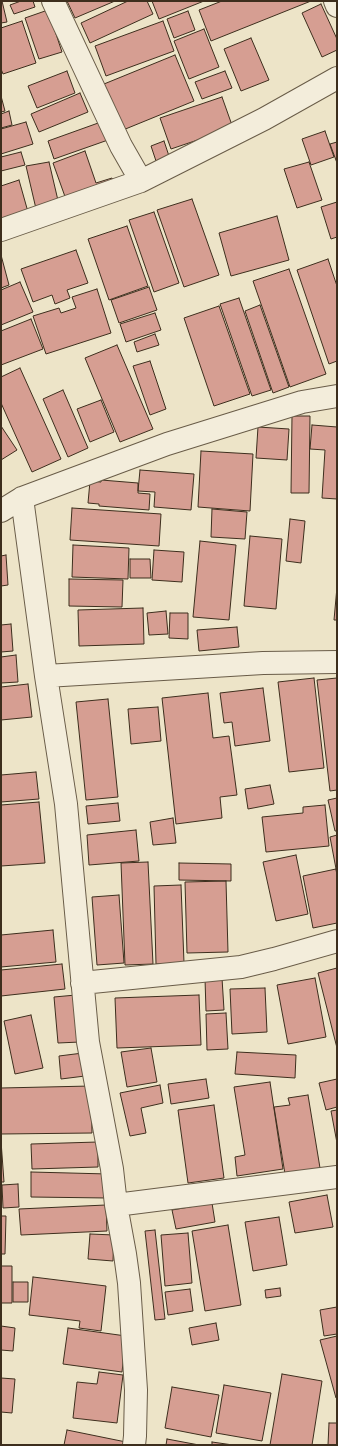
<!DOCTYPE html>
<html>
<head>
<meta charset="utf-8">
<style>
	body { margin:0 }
	#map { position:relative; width:338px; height:1446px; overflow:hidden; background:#ede4c8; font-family:Cardo,serif }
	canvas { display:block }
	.frame { position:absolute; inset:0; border:2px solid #3d2e1d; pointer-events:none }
</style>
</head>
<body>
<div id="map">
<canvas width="338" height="1446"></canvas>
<div class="frame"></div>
</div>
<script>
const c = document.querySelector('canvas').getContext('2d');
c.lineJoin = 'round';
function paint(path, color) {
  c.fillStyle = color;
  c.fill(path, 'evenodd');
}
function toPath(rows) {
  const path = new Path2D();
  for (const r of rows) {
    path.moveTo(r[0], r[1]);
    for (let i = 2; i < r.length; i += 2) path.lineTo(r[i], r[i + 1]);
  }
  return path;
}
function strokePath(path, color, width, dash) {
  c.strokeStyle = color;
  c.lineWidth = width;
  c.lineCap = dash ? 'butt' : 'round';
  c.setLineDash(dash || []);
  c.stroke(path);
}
const building = toPath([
	[1,1,2,1,7,22,1,23,1,1],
	[21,1,33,1,35,7,14,14,10,5,21,1],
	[67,1,115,1,75,18,67,1],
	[128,1,147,1,153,14,90,43,81,23,128,1],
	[152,1,204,1,159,19,152,1],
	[222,1,311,1,211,41,199,10,222,1],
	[321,4,337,39,337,50,322,57,302,13,321,4],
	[48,10,62,52,39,59,25,18,48,10],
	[188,11,195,30,174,38,167,19,188,11],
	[22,21,36,63,3,74,1,69,1,28,22,21],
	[163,21,174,51,106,76,95,46,163,21],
	[204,29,219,67,189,79,174,41,204,29],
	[251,38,269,80,241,91,224,49,251,38],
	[175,55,194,101,123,130,104,84,175,55],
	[67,71,75,93,37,108,28,86,67,71],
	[225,71,232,88,202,99,195,82,225,71],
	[80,93,88,112,39,132,31,114,80,93],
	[1,96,5,111,1,112,1,96],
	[222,97,233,128,171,149,160,118,222,97],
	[9,111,12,125,1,128,1,114,9,111],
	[26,122,33,144,1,154,1,129,26,122],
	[101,122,108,140,54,159,48,141,101,122],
	[325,131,334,157,311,165,302,139,325,131],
	[164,141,169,156,156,161,151,146,164,141],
	[337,142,337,163,330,144,337,142],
	[85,151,96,183,112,178,116,189,68,205,53,163,85,151],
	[21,152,25,165,1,171,1,157,21,152],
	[49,162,60,209,37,213,26,166,49,162],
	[309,162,322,200,297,208,284,169,309,162],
	[19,180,28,212,2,219,1,214,1,186,19,180],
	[192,199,219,275,184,287,157,210,192,199],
	[337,202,337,237,331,239,321,207,337,202],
	[154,212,179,283,154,292,129,220,154,212],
	[277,216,289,260,231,276,219,233,277,216],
	[127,226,148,286,109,300,88,239,127,226],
	[76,250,88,283,67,290,70,298,55,304,52,295,33,302,21,269,76,250],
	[1,255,9,285,1,288,1,255],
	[328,259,337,286,337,361,329,364,297,270,328,259],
	[289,269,326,374,290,387,253,281,289,269],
	[20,282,33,312,1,325,1,290,20,282],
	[149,287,157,310,119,323,111,300,149,287],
	[97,289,111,333,46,354,33,316,59,308,61,313,76,308,72,297,97,289],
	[239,298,271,390,252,396,220,304,239,298],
	[260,305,289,387,273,393,245,311,260,305],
	[219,306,250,394,214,406,184,318,219,306],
	[155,313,161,330,126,342,120,324,155,313],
	[31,319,43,349,1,365,1,331,31,319],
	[155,334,159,345,137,352,134,342,155,334],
	[117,345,153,429,120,442,85,358,117,345],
	[150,361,166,409,150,415,133,366,150,361],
	[20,368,61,459,32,472,1,403,1,377,20,368],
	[63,390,88,448,68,457,43,399,63,390],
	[101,400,114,432,90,442,77,409,101,400],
	[292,416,310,416,309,493,291,493,292,416],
	[312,425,337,427,337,499,322,498,325,450,310,449,312,425],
	[1,426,17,450,1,460,1,426],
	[258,427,289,429,287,460,256,458,258,427],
	[201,451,253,454,250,511,198,507,201,451],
	[140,470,194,474,191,510,154,507,155,492,138,491,140,470],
	[101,480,138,483,138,493,150,494,149,510,99,506,99,504,88,503,90,481,101,482,101,480],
	[72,508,161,514,159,546,70,540,72,508],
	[212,509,247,512,245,539,211,537,212,509],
	[290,519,305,521,301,563,286,561,290,519],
	[250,536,282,539,276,609,244,606,250,536],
	[200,541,236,545,229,620,193,617,200,541],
	[73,545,129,548,128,579,72,577,73,545],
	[154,550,184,552,182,582,152,580,154,550],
	[6,555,8,585,1,586,1,556,6,555],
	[130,559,150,559,151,578,130,578,130,559],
	[69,579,123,580,122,607,69,606,69,579],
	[337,587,337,620,334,620,337,587],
	[143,608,144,644,79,646,78,610,143,608],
	[166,611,168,634,149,635,147,613,166,611],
	[170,613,188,613,188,639,169,638,170,613],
	[11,624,13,651,1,652,1,625,11,624],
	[237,627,239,647,199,651,197,630,237,627],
	[16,655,18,682,1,683,1,657,16,655],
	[314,678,324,768,289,772,278,682,314,678],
	[337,678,337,790,330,791,317,680,337,678],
	[28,684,32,717,1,720,1,687,28,684],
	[263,688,270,741,235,746,232,722,224,723,220,693,263,688],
	[208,693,213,738,229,736,237,795,220,797,222,818,176,824,162,698,208,693],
	[108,699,118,797,86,800,76,702,108,699],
	[158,707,161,741,131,744,128,709,158,707],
	[36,772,39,799,1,802,1,775,36,772],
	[270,785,274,804,248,809,245,789,270,785],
	[337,798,337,831,335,831,328,800,337,798],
	[39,802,45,863,1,866,1,805,39,802],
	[118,803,120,821,88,824,86,806,118,803],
	[325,805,329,846,266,852,262,817,303,813,303,807,325,805],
	[173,818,176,843,153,845,150,822,173,818],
	[136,830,139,861,89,865,87,835,136,830],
	[337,835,337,874,330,837,337,835],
	[296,855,308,914,276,921,263,862,296,855],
	[148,862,153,964,125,965,121,863,148,862],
	[179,863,231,864,231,881,179,880,179,863],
	[336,869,337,876,337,923,313,928,303,876,336,869],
	[226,881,228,952,187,953,185,882,226,881],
	[181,885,184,963,156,964,154,886,181,885],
	[119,895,124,963,97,965,92,897,119,895],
	[53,930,56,962,1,967,1,935,53,930],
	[62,964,65,989,1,996,1,970,62,964],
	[337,968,337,1048,318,973,337,968],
	[222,978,224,1010,206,1011,205,979,222,978],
	[315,978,326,1037,288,1044,277,985,315,978],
	[265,988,267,1032,232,1034,230,989,265,988],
	[76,995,80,1042,58,1043,54,997,76,995],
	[199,995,201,1045,117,1048,115,998,199,995],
	[226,1013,228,1049,207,1050,206,1014,226,1013],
	[31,1015,43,1068,15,1074,4,1021,31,1015],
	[151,1048,157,1082,127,1087,121,1052,151,1048],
	[237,1052,296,1055,295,1078,235,1074,237,1052],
	[83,1053,85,1076,61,1079,59,1056,83,1053],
	[206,1079,209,1098,171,1104,168,1084,206,1079],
	[337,1079,337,1107,326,1110,319,1083,337,1079],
	[270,1082,283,1169,237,1176,235,1157,245,1155,234,1087,270,1082],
	[160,1085,163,1103,141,1108,146,1133,130,1136,120,1093,160,1085],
	[91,1086,92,1133,1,1134,1,1088,91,1086],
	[308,1095,320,1168,285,1174,274,1107,290,1105,288,1098,308,1095],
	[214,1105,224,1178,188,1183,178,1110,214,1105],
	[337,1110,337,1143,331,1111,337,1110],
	[1,1141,4,1182,1,1182,1,1141],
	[98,1142,98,1167,32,1169,31,1144,98,1142],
	[31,1172,108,1174,107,1198,31,1197,31,1172],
	[18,1184,19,1207,3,1208,2,1185,18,1184],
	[327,1195,333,1227,295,1233,289,1202,327,1195],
	[212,1203,215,1222,176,1229,172,1210,212,1203],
	[106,1205,107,1231,21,1235,19,1209,106,1205],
	[1,1216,6,1216,5,1254,1,1254,1,1216],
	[279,1217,287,1265,253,1271,245,1222,279,1217],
	[228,1225,241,1305,205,1311,192,1231,228,1225],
	[155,1230,165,1319,155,1320,145,1231,155,1230],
	[188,1233,192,1283,165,1286,161,1235,188,1233],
	[90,1234,114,1235,113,1261,88,1259,90,1234],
	[1,1266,12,1266,12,1303,1,1303,1,1266],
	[33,1277,106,1286,101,1331,79,1328,80,1321,29,1315,33,1277],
	[13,1282,28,1282,28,1302,13,1302,13,1282],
	[280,1288,281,1296,266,1298,265,1290,280,1288],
	[190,1289,193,1311,168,1315,165,1292,190,1289],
	[337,1307,337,1334,324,1336,320,1310,337,1307],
	[216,1323,219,1340,192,1345,189,1328,216,1323],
	[1,1326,15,1328,13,1351,1,1350,1,1326],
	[68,1328,126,1336,122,1372,63,1364,68,1328],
	[337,1336,337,1398,336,1398,320,1340,337,1336],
	[99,1372,123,1375,117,1423,73,1418,77,1382,97,1384,99,1372],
	[282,1374,322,1381,312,1445,270,1445,282,1374],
	[1,1378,15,1379,12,1413,1,1412,1,1378],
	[224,1385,271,1393,262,1441,216,1433,224,1385],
	[172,1387,219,1395,211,1437,165,1428,172,1387],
	[329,1423,337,1423,337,1445,328,1445,329,1423],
	[67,1430,126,1442,125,1445,64,1445,67,1430],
	[167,1439,199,1445,166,1445,167,1439],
	[212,1442,233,1445,212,1445,212,1442]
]);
const street = toPath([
	[53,1,121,146,141,181],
	[335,1,337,6],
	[1,230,141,181,264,119,337,78],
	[22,498,46,676,66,804,88,1042,112,1169,116,1205,125,1254,129,1283,136,1390,135,1436,134,1445],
	[1,511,22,498,167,444,302,402,337,396],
	[46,676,263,663,337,662],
	[82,983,241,967,274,959,337,941],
	[116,1205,337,1177]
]);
paint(building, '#d69e92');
strokePath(building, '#3d2e1d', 1);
strokePath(street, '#695c48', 24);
strokePath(street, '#f3eddb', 22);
</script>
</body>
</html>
